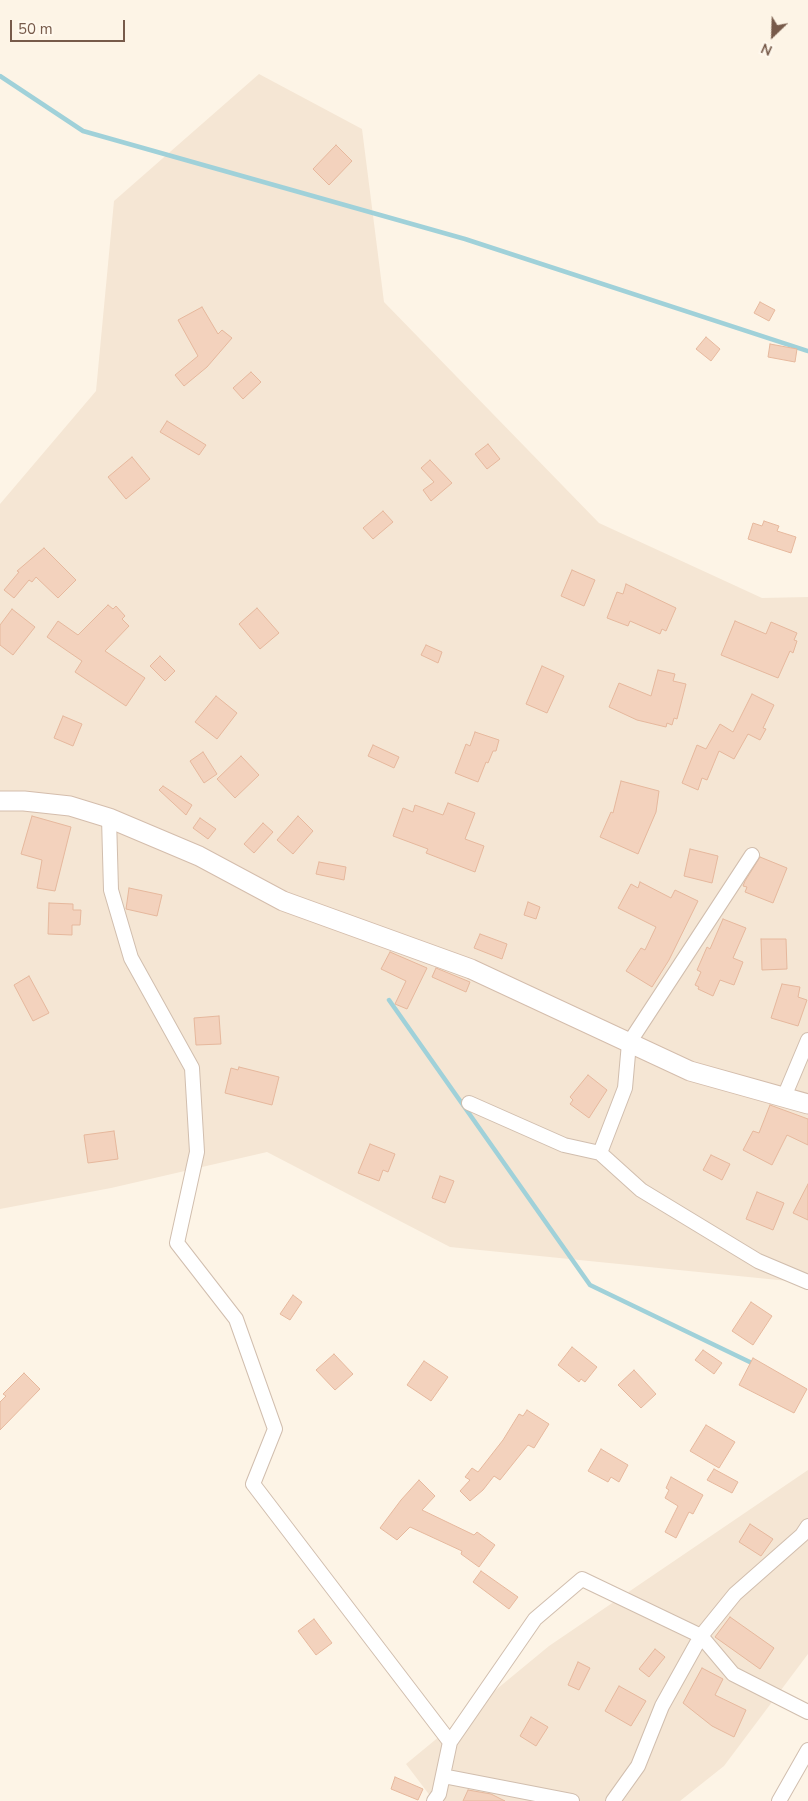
<!DOCTYPE html>
<html>
<head>
<meta charset="utf-8">
<style>
	body { margin:0 }
	#map { position:relative; width:808px; height:1801px; overflow:hidden; background:#fdf4e6; font-family:"Nunito Sans",sans-serif }
	canvas { display:block }
	.north { position:absolute; left:748px; top:10px; width:50px; height:50px; -webkit-text-stroke:4px #fff8ed; paint-order:stroke; rotate:204deg; font-size:14px; font-weight:700; line-height:20px; text-align:center; color:#775a4a }
	.north::after { content:''; display:block; margin:auto; width:18px; height:22px; background:#775a4a; clip-path:polygon(50% 0,100% 100%,50% 72%,0 100%) }
	.scale { position:absolute; left:10px; top:20px; width:115px; height:22px; box-sizing:border-box; border:2px solid #775a4a; border-top:0; padding-left:6px; font-size:15px; line-height:18px; white-space:nowrap; color:#775a4a; -webkit-text-stroke:4px #fff8ed; paint-order:stroke }
</style>
</head>
<body>
<div id="map">
<canvas width="808" height="1801"></canvas>
<div class="north">N</div>
<div class="scale">50 m</div>
</div>
<script>
const c = document.querySelector('canvas').getContext('2d');
c.lineJoin = 'round';
function paint(path, color) {
  c.fillStyle = color;
  c.fill(path, 'evenodd');
}
function toPath(rows) {
  const path = new Path2D();
  for (const r of rows) {
    path.moveTo(r[0], r[1]);
    for (let i = 2; i < r.length; i += 2) path.lineTo(r[i], r[i + 1]);
  }
  return path;
}
function strokePath(path, color, width, dash) {
  c.strokeStyle = color;
  c.lineWidth = width;
  c.lineCap = dash ? 'butt' : 'round';
  c.setLineDash(dash || []);
  c.stroke(path);
}
const residential = toPath([
	[259,74,362,129,384,302,599,523,762,598,808,597,808,1283,450,1247,267,1152,111,1188,0,1209,0,504,96,391,114,201],
	[808,1470,808,1654,724,1766,680,1801,434,1801,406,1764,549,1646]
]);
const stream = toPath([
	[0,76,83,131,465,239,808,351],
	[389,1000,590,1285,756,1365]
]);
const building = toPath([
	[336,145,352,161,329,185,313,169,336,145],
	[760,302,775,310,769,321,754,313,760,302],
	[202,307,218,334,222,330,232,338,207,367,184,386,175,375,198,356,178,320,202,307],
	[706,337,720,349,711,361,696,349,706,337],
	[770,344,797,349,795,362,768,357,770,344],
	[251,372,261,382,243,399,233,388,251,372],
	[167,421,206,445,199,455,160,432,167,421],
	[488,444,500,459,487,469,475,454,488,444],
	[132,457,150,479,126,499,108,477,132,457],
	[430,460,452,483,431,501,423,490,434,482,421,468,430,460],
	[383,511,393,522,373,539,363,528,383,511],
	[764,521,779,526,777,531,796,537,791,553,748,539,753,523,762,526,764,521],
	[44,548,76,580,58,598,36,577,32,582,29,580,14,598,4,590,19,572,17,571,44,548],
	[572,570,595,580,584,606,561,596,572,570],
	[626,584,676,608,666,631,662,629,660,634,630,621,628,626,607,618,617,592,623,594,626,584],
	[108,605,113,609,116,606,125,616,122,619,129,626,105,651,145,678,126,706,75,672,82,661,47,637,58,621,78,635,108,605],
	[257,608,279,633,260,649,239,624,257,608],
	[12,609,35,627,13,655,0,645,0,625,12,609],
	[735,621,766,634,771,622,797,633,794,640,797,641,793,653,790,651,778,678,721,655,735,621],
	[426,645,442,652,438,663,421,655,426,645],
	[160,656,175,671,165,681,150,666,160,656],
	[542,666,564,676,547,713,526,704,542,666],
	[658,670,675,674,673,681,686,684,677,719,674,718,672,725,667,723,666,727,637,720,609,707,619,683,651,696,658,670],
	[752,694,774,705,763,728,766,729,760,740,748,734,734,759,719,751,707,780,702,778,698,790,682,783,697,745,706,749,720,724,733,732,752,694],
	[216,696,237,713,217,739,195,722,216,696],
	[63,716,82,724,73,746,54,738,63,716],
	[475,732,499,740,496,751,493,751,488,763,486,762,478,782,455,773,466,744,470,746,475,732],
	[373,745,399,757,394,768,368,756,373,745],
	[203,752,217,774,204,783,190,761,203,752],
	[241,756,259,775,235,798,217,779,241,756],
	[621,781,659,791,656,812,638,854,600,837,611,812,613,813,621,781],
	[163,786,192,805,186,815,159,790,163,786],
	[448,803,475,813,465,839,484,846,475,872,426,853,428,849,393,836,403,808,413,812,415,805,443,815,448,803],
	[32,816,71,827,55,891,37,888,42,860,21,854,32,816],
	[298,816,313,831,293,854,277,840,298,816],
	[200,818,216,829,208,839,193,828,200,818],
	[263,823,273,832,254,853,244,844,263,823],
	[690,849,718,856,712,883,684,876,690,849],
	[760,857,787,868,773,903,745,892,747,887,743,886,745,881,760,857],
	[319,862,346,867,344,880,316,874,319,862],
	[640,882,671,898,675,890,698,901,669,960,652,987,626,971,641,948,645,950,656,927,618,908,631,884,638,888,640,882],
	[129,888,162,895,157,916,126,909,129,888],
	[528,902,540,907,536,919,524,915,528,902],
	[49,903,73,904,73,910,81,910,80,925,72,925,72,935,48,934,49,903],
	[723,919,746,928,733,958,743,962,734,985,720,980,713,996,698,989,699,987,695,985,701,972,697,970,707,947,710,949,723,919],
	[480,934,507,944,502,959,474,948,480,934],
	[761,939,786,939,787,969,762,970,761,939],
	[390,952,427,968,407,1009,395,1004,406,981,381,969,390,952],
	[436,968,470,982,466,992,432,977,436,968],
	[29,976,49,1013,33,1021,14,985,29,976],
	[782,984,800,987,798,997,807,1000,798,1026,771,1018,782,984],
	[219,1016,221,1044,196,1045,194,1018,219,1016],
	[239,1067,279,1077,272,1105,225,1093,231,1068,238,1070,239,1067],
	[588,1075,607,1090,589,1118,570,1104,573,1100,570,1097,588,1075],
	[770,1105,808,1119,808,1145,787,1135,772,1165,743,1150,753,1131,759,1133,770,1105],
	[114,1131,118,1159,88,1163,84,1135,114,1131],
	[370,1144,395,1154,388,1172,383,1170,379,1181,358,1173,370,1144],
	[711,1155,730,1164,722,1180,703,1170,711,1155],
	[440,1176,454,1181,445,1203,432,1198,440,1176],
	[808,1184,808,1220,793,1213,808,1184],
	[757,1192,784,1203,773,1230,746,1219,757,1192],
	[293,1295,302,1302,290,1320,280,1314,293,1295],
	[751,1302,772,1316,753,1345,732,1331,751,1302],
	[572,1347,597,1367,585,1382,581,1379,579,1382,558,1365,572,1347],
	[703,1350,722,1363,714,1374,695,1360,703,1350],
	[334,1354,353,1374,335,1390,316,1370,334,1354],
	[753,1358,807,1389,794,1413,739,1385,753,1358],
	[424,1361,448,1377,431,1401,407,1385,424,1361],
	[634,1370,656,1394,641,1408,618,1385,634,1370],
	[24,1373,40,1389,0,1430,0,1402,6,1396,3,1394,24,1373],
	[527,1410,549,1424,534,1448,528,1445,500,1480,494,1476,483,1490,470,1501,460,1491,470,1480,465,1477,472,1468,478,1472,503,1440,519,1414,523,1416,527,1410],
	[706,1425,735,1442,719,1468,690,1451,706,1425],
	[601,1449,628,1465,619,1482,611,1477,608,1482,588,1471,601,1449],
	[714,1469,738,1482,732,1493,707,1480,714,1469],
	[671,1477,703,1495,693,1514,689,1512,676,1538,665,1532,678,1506,665,1498,669,1490,666,1488,671,1477],
	[419,1480,435,1496,422,1510,474,1535,477,1532,495,1545,479,1567,461,1554,462,1551,410,1527,397,1540,380,1528,401,1500,419,1480],
	[750,1524,773,1539,761,1556,739,1542,750,1524],
	[481,1571,518,1597,509,1609,473,1582,481,1571],
	[730,1617,774,1648,760,1669,715,1637,730,1617],
	[314,1619,332,1643,316,1655,298,1631,314,1619],
	[655,1649,665,1657,649,1677,639,1669,655,1649],
	[578,1662,590,1668,579,1690,568,1685,578,1662],
	[702,1668,723,1679,715,1695,746,1710,734,1737,712,1726,683,1703,702,1668],
	[619,1686,646,1701,631,1726,605,1711,619,1686],
	[531,1717,548,1727,536,1746,520,1736,531,1717],
	[395,1777,423,1789,418,1800,391,1789,395,1777],
	[468,1790,491,1794,505,1801,463,1801,468,1790]
]);
const street = toPath([
	[109,818,111,890,131,958,192,1068,197,1152,177,1243,236,1319,275,1429,253,1484,450,1742],
	[784,1097,808,1040],
	[469,1103,564,1145,600,1153,625,1088,629,1043,752,855],
	[600,1153,641,1190,758,1261,808,1282],
	[443,1776,572,1801],
	[434,1801,439,1794,450,1742,535,1619,582,1579,701,1636,735,1594,802,1535,808,1526],
	[613,1801,638,1766,662,1706,701,1636,733,1674,808,1712],
	[779,1801,808,1750]
]);
const secondary = toPath([
	[0,801,24,801,70,806,109,818,199,856,283,901,471,969,690,1071,808,1104]
]);
paint(residential, '#f5e6d4');
strokePath(stream, '#a0d1d9', 4.5);
paint(building, '#f3d2bd');
strokePath(building, '#e6b89d', 1);
strokePath(street, '#d1beae', 16);
strokePath(secondary, '#d4bdac', 21);
strokePath(street, '#fff', 14);
strokePath(secondary, '#fff', 19);
</script>
</body>
</html>
